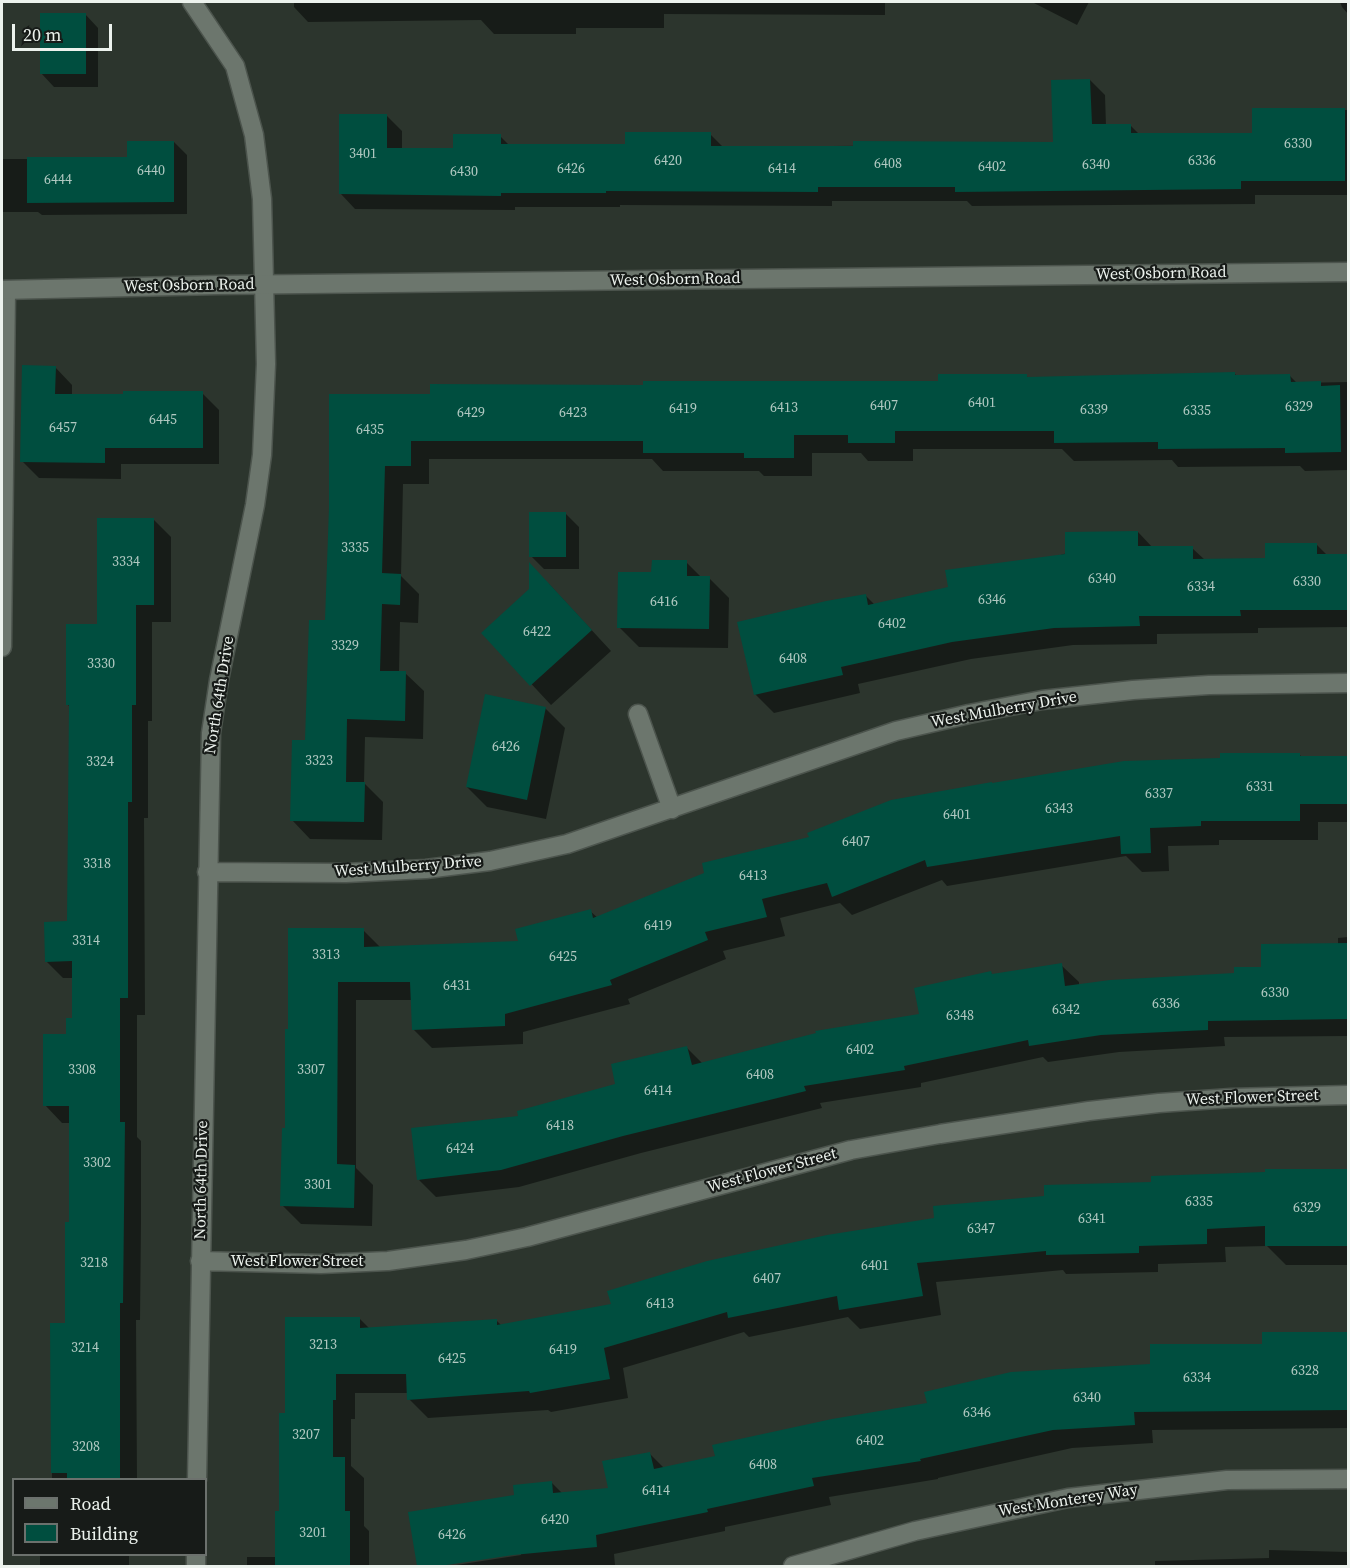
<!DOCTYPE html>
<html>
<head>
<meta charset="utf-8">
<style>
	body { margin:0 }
	#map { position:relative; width:1350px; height:1568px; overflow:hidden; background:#2c352d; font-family:"Source Serif 4",serif }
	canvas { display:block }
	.frame { position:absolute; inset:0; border:3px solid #ecf2ed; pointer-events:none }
	.legend { position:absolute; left:12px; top:1478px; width:195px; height:78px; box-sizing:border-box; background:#171b18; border:2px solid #6c716d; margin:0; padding:8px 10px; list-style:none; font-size:18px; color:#ecf2ed }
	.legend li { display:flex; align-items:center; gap:12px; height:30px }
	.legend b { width:30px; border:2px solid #6c716d }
	.scale { position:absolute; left:12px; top:24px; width:100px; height:27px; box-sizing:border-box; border:3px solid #ecf2ed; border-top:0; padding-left:8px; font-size:18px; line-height:21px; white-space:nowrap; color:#ecf2ed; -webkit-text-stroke:4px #171b18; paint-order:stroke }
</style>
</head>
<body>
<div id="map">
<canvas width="1350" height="1568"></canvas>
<div class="frame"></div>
<ul class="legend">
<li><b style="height:8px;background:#6c766d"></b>Road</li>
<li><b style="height:16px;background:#004e3f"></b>Building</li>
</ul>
<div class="scale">20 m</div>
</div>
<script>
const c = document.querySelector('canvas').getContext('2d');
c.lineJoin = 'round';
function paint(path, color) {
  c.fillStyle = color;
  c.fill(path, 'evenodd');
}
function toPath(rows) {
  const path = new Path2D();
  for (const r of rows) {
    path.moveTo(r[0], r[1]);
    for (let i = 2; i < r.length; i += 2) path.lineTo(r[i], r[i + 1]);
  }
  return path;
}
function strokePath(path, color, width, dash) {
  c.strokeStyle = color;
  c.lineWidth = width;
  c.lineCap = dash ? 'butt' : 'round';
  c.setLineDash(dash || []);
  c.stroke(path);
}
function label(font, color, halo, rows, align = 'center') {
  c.font = font + ' "Source Serif 4",serif';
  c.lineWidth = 4.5;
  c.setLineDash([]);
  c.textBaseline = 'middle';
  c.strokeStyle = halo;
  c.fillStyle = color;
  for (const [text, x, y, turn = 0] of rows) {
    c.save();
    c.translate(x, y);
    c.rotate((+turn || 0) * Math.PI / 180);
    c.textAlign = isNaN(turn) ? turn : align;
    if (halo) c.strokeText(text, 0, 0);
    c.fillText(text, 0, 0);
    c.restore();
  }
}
const shadow = toPath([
	[294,2,885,2,885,15,664,14,664,28,576,28,576,34,494,34,481,20,308,22,294,7],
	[1032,2,1089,2,1077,25],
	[1340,2,1348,2,1348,14,1342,7],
	[85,14,98,28,98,87,54,87,41,73],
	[1090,80,1105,95,1106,126,1131,126,1140,135,1254,135,1254,110,1348,110,1348,195,1255,195,1255,204,972,206,967,201,832,201,832,206,620,205,620,207,515,207,515,210,355,209,341,194,387,116,402,131,402,150,454,150,500,136,510,146,626,146,710,134,723,147,1054,144],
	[174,142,187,155,187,214,42,215,38,212,2,212,2,159,129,159],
	[55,367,72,385,72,395,202,393,219,410,219,464,121,464,121,479,39,478,22,461],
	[1235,374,1238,377,1290,376,1297,383,1348,382,1348,470,1305,471,1300,466,1178,467,1172,460,1074,461,1062,449,913,449,913,461,868,461,861,453,812,453,812,476,764,476,759,471,663,471,652,459,429,459,429,484,403,484,401,576,419,594,418,623,400,622,399,673,405,673,424,691,423,739,365,737,364,783,383,802,382,840,310,839,292,820,326,622,330,508,432,396,645,387,939,383,1026,376,1029,378],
	[565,513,579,527,579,569,544,569,531,556],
	[154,520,171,537,171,622,152,622,152,721,148,721,148,818,144,818,145,1015,137,1015,137,1137,141,1141,141,1222,140,1320,136,1320,137,1480,52,1480,51,1324,66,1324,71,1224,71,1123,62,1123,45,1105,74,1019,73,978,63,978,46,961,68,923,71,708,67,704,98,626],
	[1138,532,1153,548,1192,548,1205,560,1266,559,1317,545,1328,556,1348,556,1348,627,1258,628,1258,633,1157,634,1157,644,1073,645,971,659,858,684,860,693,774,713,755,694,866,596,875,605,949,588],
	[686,562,702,578,709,578,729,598,728,648,639,647,619,627,653,574],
	[549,584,611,651,551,705,484,633,531,590],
	[545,708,565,728,546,819,487,807,467,787],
	[1299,754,1302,757,1348,757,1348,822,1318,822,1318,840,1219,840,1219,845,1168,846,1169,871,1142,872,1126,856,947,886,942,880,852,915,840,903,780,918,785,936,723,951,726,959,628,999,630,1004,523,1032,523,1044,432,1048,413,1029,412,1000,356,1000,356,1168,373,1185,372,1226,301,1224,282,1205,289,1030,363,930,381,948,520,942,590,911,598,918],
	[1348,937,1348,1036,1224,1037,1225,1046,1119,1052,1048,1062,1043,1057,921,1083,921,1087,820,1103,822,1108,641,1153,519,1187,436,1197,419,1180,520,1117,617,1085,687,1048,703,1064,921,1015,991,973,993,975,1061,965,1079,982,1079,986,1236,974,1263,968,1338,944,1338,938],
	[1266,1171,1348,1171,1348,1265,1286,1265,1267,1246,1225,1247,1226,1262,1158,1264,1158,1272,1066,1274,1063,1270,936,1282,941,1315,860,1329,848,1317,749,1337,744,1332,623,1368,628,1398,551,1412,548,1410,428,1418,409,1399,408,1393,355,1393,355,1419,351,1419,351,1466,364,1478,364,1526,369,1531,369,1566,247,1566,247,1557,277,1557,287,1415,359,1318,370,1329,496,1320,502,1326,613,1305,936,1219,1046,1198,1153,1184,1266,1174],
	[1264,1333,1348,1333,1348,1428,1152,1430,1153,1443,1072,1448,938,1478,938,1479,829,1497,831,1505,725,1527,725,1531,614,1554,615,1565,598,1566,450,1566,521,1555,520,1552,432,1566,418,1566,410,1513,515,1497,552,1483,563,1494,610,1489,649,1453,664,1468,1151,1365,1264,1346],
	[1269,1550,1348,1552,1348,1566,1139,1566,1155,1565,1155,1561,1269,1558],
	[40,1554,129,1554,129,1566,40,1566]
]);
const building = toPath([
	[40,13,86,13,86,74,40,74],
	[1090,79,1092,124,1131,124,1131,133,1252,133,1252,108,1345,108,1345,181,1241,181,1241,189,955,192,955,187,818,187,818,192,606,191,606,193,501,193,501,196,339,194,339,114,387,114,387,148,453,148,453,134,501,134,501,144,625,144,625,132,711,132,711,146,853,146,853,141,1053,142,1051,80],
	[127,141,174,141,174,202,27,203,27,157,127,157],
	[22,365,56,366,55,394,123,394,123,391,203,391,203,448,105,448,105,463,20,462],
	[1235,372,1235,375,1290,374,1291,382,1321,381,1321,386,1340,385,1341,452,1285,453,1285,448,1158,449,1158,442,1054,443,1054,431,895,431,895,443,848,443,848,435,794,435,794,458,744,458,744,453,643,453,643,441,411,441,411,466,385,466,382,573,401,574,400,605,382,604,380,671,406,671,405,721,347,719,346,782,365,782,364,822,290,821,292,740,305,740,309,620,325,620,329,508,329,394,430,394,430,384,643,385,643,381,938,381,938,374,1027,374,1027,377],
	[529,512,566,512,566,557,529,557],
	[97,518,154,518,154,605,136,605,136,705,132,705,132,802,128,802,128,998,120,998,120,1122,125,1122,123,1303,120,1303,120,1479,67,1479,67,1473,51,1473,50,1323,65,1323,65,1222,69,1222,69,1106,43,1106,43,1034,66,1034,66,1018,72,1018,72,961,45,962,44,922,67,921,69,705,66,705,66,624,97,624],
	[1138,531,1138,546,1193,546,1193,559,1265,558,1265,543,1317,543,1317,554,1348,554,1348,610,1240,610,1241,616,1139,616,1140,626,1054,628,952,642,841,667,843,675,754,695,737,622,826,601,866,594,868,605,948,587,945,570,1065,554,1065,532],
	[652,560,687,560,687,576,710,576,709,629,617,628,618,572,651,572],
	[529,562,592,630,530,686,481,633,529,589],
	[485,694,546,707,527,800,466,787],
	[1220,753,1300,753,1300,756,1348,756,1348,804,1300,804,1300,821,1201,821,1201,826,1150,828,1151,853,1121,854,1120,836,927,867,925,860,832,897,827,883,762,899,767,917,705,932,708,940,610,980,612,985,505,1014,505,1026,412,1030,410,982,338,982,337,1164,355,1165,354,1208,280,1206,282,1128,285,1128,285,1029,288,1029,288,928,364,928,364,947,518,941,515,929,591,909,593,918,704,873,702,863,809,837,807,833,891,800,992,782,992,783,1124,761,1220,758],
	[1348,943,1348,1019,1208,1021,1208,1030,1101,1035,1029,1046,1028,1040,904,1066,905,1070,804,1086,806,1091,623,1136,501,1170,417,1180,411,1128,518,1116,517,1111,615,1084,611,1064,687,1046,692,1065,816,1033,815,1031,919,1014,914,988,991,971,992,974,1062,963,1065,986,1110,980,1234,973,1234,967,1261,967,1261,944],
	[1265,1169,1348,1169,1348,1246,1265,1246,1265,1226,1207,1229,1207,1244,1139,1246,1139,1253,1046,1255,1046,1251,917,1263,923,1296,839,1310,837,1296,728,1318,727,1312,604,1348,610,1379,530,1393,529,1391,407,1400,406,1374,336,1374,336,1400,333,1400,333,1457,345,1457,345,1511,350,1511,350,1566,275,1566,275,1511,279,1511,279,1413,285,1413,285,1317,360,1317,360,1328,497,1319,497,1325,611,1304,607,1291,707,1261,827,1235,934,1218,933,1206,1044,1196,1044,1185,1151,1182,1151,1176,1265,1172],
	[1262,1332,1348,1332,1348,1410,1134,1412,1135,1425,1053,1430,920,1459,921,1461,812,1478,814,1486,707,1509,708,1512,596,1535,597,1547,513,1555,440,1566,417,1566,408,1512,514,1495,513,1485,552,1481,553,1493,608,1488,602,1461,650,1452,654,1469,715,1456,712,1445,832,1419,927,1403,924,1392,1011,1372,1150,1364,1150,1344,1262,1344]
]);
const lane = toPath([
	[2,647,6,290]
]);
const street = toPath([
	[192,2,235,66,254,135,262,199,266,364,262,455,255,505,219,680,211,733,197,1480],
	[638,714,672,809],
	[207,872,346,873,426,869,490,861,567,844,896,731,969,714,1042,700,1133,690,1209,685,1348,683],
	[200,1261,321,1264,388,1261,466,1250,527,1237,851,1150,940,1134,1089,1111,1159,1103,1231,1098,1348,1095],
	[196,1566,196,1554],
	[793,1566,915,1531,1068,1498,1227,1480,1348,1479]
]);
const secondary = toPath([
	[2,290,218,285,1348,272]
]);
const numberNames = [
	["6330",1298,144],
	["3401",363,154],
	["6420",668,161],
	["6336",1202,161],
	["6408",888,164],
	["6340",1096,165],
	["6402",992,167],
	["6426",571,169],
	["6414",782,169],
	["6440",151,171],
	["6430",464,172],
	["6444",58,180],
	["6401",982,403],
	["6407",884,406],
	["6329",1299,407],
	["6413",784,408],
	["6419",683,409],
	["6339",1094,410],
	["6335",1197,411],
	["6429",471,413],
	["6423",573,413],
	["6445",163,420],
	["6457",63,428],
	["6435",370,430],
	["3335",355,548],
	["3334",126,562],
	["6340",1102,579],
	["6330",1307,582],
	["6334",1201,587],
	["6346",992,600],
	["6416",664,602],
	["6402",892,624],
	["6422",537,632],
	["3329",345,646],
	["6408",793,659],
	["3330",101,664],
	["6426",506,747],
	["3323",319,761],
	["3324",100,762],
	["6331",1260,787],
	["6337",1159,794],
	["6343",1059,809],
	["6401",957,815],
	["6407",856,842],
	["3318",97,864],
	["6413",753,876],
	["6419",658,926],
	["3314",86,941],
	["3313",326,955],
	["6425",563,957],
	["6431",457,986],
	["6330",1275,993],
	["6336",1166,1004],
	["6342",1066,1010],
	["6348",960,1016],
	["6402",860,1050],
	["3308",82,1070],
	["3307",311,1070],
	["6408",760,1075],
	["6414",658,1091],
	["6418",560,1126],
	["6424",460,1149],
	["3302",97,1163],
	["3301",318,1185],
	["6335",1199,1202],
	["6329",1307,1208],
	["6341",1092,1219],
	["6347",981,1229],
	["3218",94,1263],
	["6401",875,1266],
	["6407",767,1279],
	["6413",660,1304],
	["3213",323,1345],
	["3214",85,1348],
	["6419",563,1350],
	["6425",452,1359],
	["6328",1305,1371],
	["6334",1197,1378],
	["6340",1087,1398],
	["6346",977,1413],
	["3207",306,1435],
	["6402",870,1441],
	["3208",86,1447],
	["6408",763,1465],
	["6414",656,1491],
	["6420",555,1520],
	["3201",313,1533],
	["6426",452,1535]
];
const streetNames = [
	["West Osborn Road",1161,274,-1],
	["West Osborn Road",675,280,-1],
	["West Osborn Road",189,286,-1],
	["North 64th Drive",220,695,-81],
	["West Mulberry Drive",1004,710,-10],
	["West Mulberry Drive",408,867,-4],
	["West Flower Street",1252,1098,-2],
	["West Flower Street",772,1171,-15],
	["North 64th Drive",202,1180,-89],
	["West Flower Street",297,1262],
	["West Monterey Way",1068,1501,-9]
];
paint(shadow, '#0007');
paint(building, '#004e3f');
strokePath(lane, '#4c544d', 21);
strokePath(street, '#4c544d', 21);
strokePath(secondary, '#4c544d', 21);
strokePath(lane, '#6c766d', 18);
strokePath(street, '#6c766d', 18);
strokePath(secondary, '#6c766d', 18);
label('14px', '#b1c9c2', null, numberNames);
label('16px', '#ecf2ed', '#171b18', streetNames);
</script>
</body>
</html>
